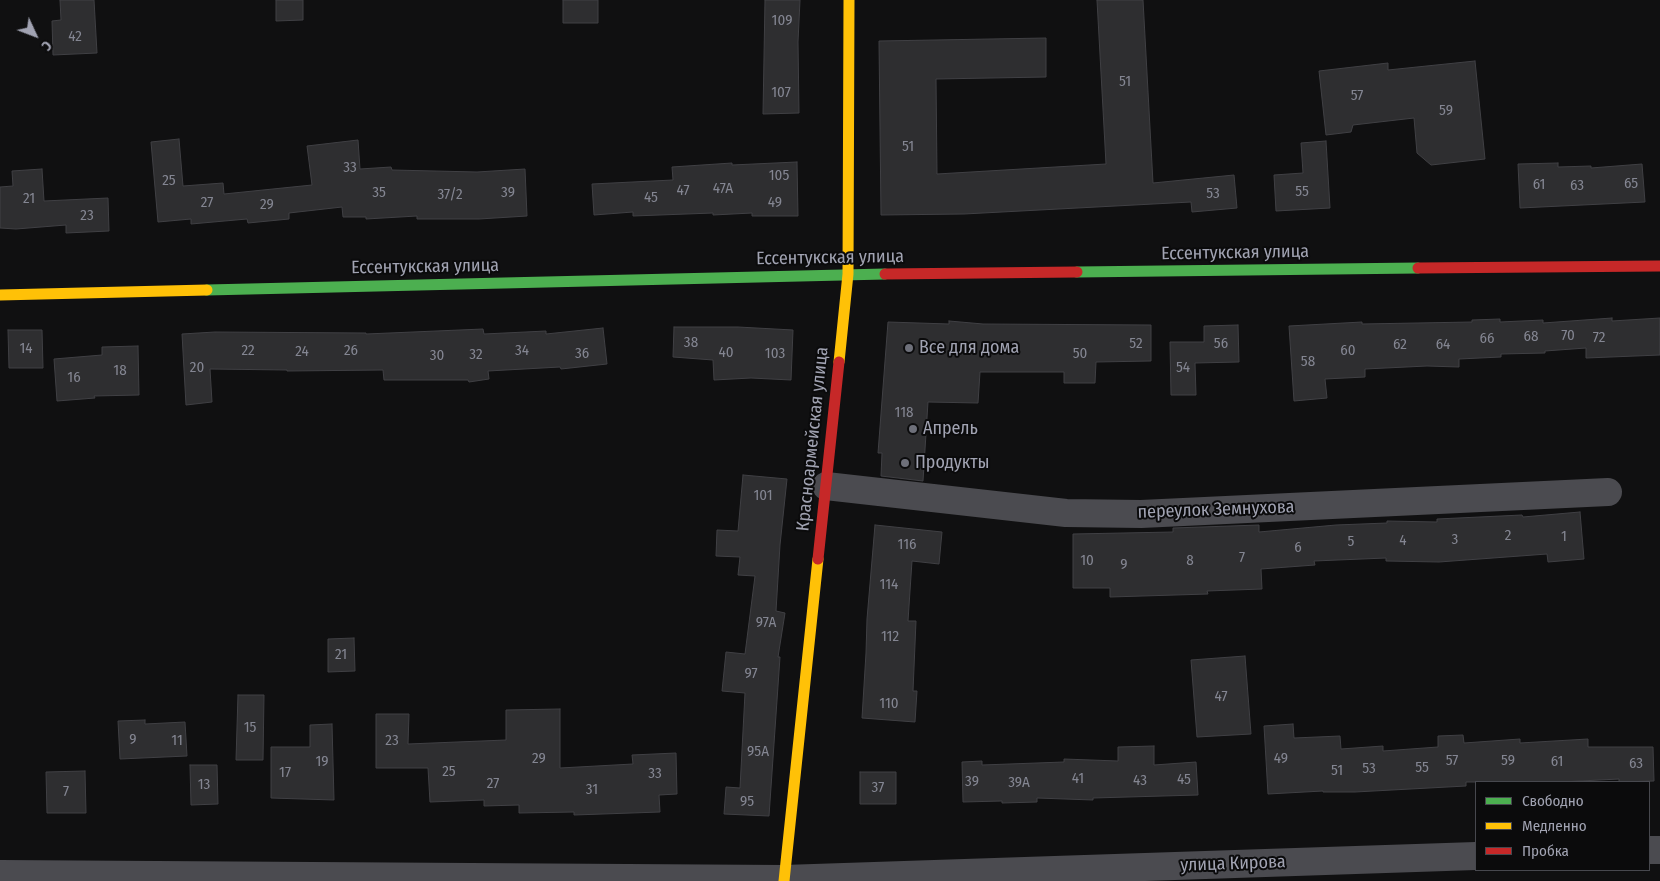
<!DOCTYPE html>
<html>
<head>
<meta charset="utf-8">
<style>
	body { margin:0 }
	#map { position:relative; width:1660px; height:881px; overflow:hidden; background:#101011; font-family:"Fira Sans Condensed",sans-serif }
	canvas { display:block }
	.legend { position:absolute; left:1475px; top:781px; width:175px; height:90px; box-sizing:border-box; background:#0b0b0c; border:1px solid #47484e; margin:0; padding:6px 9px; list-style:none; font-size:15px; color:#a1a3b2 }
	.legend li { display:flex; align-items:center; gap:10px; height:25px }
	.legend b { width:25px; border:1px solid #47484e }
	.north { position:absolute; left:10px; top:10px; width:50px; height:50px; -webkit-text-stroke:4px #0b0b0c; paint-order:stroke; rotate:133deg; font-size:14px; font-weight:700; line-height:20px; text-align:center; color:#a1a3b2 }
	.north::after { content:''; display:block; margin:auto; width:18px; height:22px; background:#a1a3b2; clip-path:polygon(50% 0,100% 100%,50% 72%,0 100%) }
</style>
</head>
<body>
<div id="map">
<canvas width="1660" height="881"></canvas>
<ul class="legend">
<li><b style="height:6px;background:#4caf50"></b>Свободно</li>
<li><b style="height:6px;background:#ffc107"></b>Медленно</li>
<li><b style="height:6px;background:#c62828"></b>Пробка</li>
</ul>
<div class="north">С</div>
</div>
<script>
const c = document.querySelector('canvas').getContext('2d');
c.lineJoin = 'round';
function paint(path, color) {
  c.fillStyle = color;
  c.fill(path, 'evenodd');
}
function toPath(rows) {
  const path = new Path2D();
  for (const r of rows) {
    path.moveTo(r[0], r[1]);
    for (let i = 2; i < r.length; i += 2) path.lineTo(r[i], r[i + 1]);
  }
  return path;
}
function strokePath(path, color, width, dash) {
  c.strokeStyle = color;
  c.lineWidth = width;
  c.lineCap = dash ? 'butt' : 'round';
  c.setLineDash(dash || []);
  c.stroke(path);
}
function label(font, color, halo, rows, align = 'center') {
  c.font = font + ' "Fira Sans Condensed",sans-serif';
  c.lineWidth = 4;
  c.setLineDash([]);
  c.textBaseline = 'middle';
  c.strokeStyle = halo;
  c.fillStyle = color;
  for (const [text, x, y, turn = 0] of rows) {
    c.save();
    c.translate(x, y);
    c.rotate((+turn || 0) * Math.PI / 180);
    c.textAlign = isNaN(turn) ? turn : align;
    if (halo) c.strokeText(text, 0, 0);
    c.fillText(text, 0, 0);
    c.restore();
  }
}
const building = toPath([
	[60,0,94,0,97,53,53,55,52,21,61,20,60,0],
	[276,0,303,0,303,20,276,21,276,0],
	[563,0,598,0,598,23,563,23,563,0],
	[765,0,800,0,798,42,799,113,763,114,765,0],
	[1097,0,1143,0,1153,183,1234,175,1237,208,1192,212,1191,202,964,214,881,215,879,41,1046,38,1046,77,936,79,937,174,1106,164,1097,0],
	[1475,61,1485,159,1431,165,1417,153,1414,118,1353,125,1351,132,1326,135,1319,71,1388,63,1388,70,1475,61],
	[179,139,183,186,223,183,224,194,312,185,307,146,358,140,360,169,391,167,392,170,477,172,525,169,527,216,479,219,417,219,417,216,366,219,366,217,343,217,342,207,289,213,289,219,248,223,247,219,191,224,191,219,158,222,151,142,179,139],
	[1326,141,1330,208,1276,211,1274,175,1303,173,1301,143,1326,141],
	[797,162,798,216,752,216,752,213,713,215,713,213,633,216,633,212,594,215,592,184,673,180,672,167,732,163,732,165,797,162],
	[1558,163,1558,167,1591,166,1591,168,1642,164,1645,202,1520,208,1518,164,1558,163],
	[42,169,44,201,108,198,109,231,66,233,66,225,16,229,0,228,0,187,13,186,12,171,42,169],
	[1612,318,1612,321,1660,318,1660,355,1586,358,1586,348,1545,351,1545,353,1501,354,1501,357,1459,359,1459,367,1427,366,1365,369,1365,377,1325,379,1327,398,1294,401,1289,326,1362,322,1362,324,1472,322,1472,320,1500,319,1500,322,1543,320,1543,323,1612,318],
	[949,321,983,324,1151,325,1151,361,1096,362,1095,383,1064,383,1064,372,980,372,978,403,928,402,923,481,881,476,882,453,878,453,888,322,949,324,949,321],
	[1238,325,1239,362,1195,363,1196,395,1171,395,1170,342,1204,342,1204,326,1238,325],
	[674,327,738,327,793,330,791,380,751,378,714,380,713,360,673,357,674,327],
	[603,328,607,364,561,369,560,367,488,371,489,379,469,382,468,380,384,380,383,370,287,371,287,370,210,369,212,402,186,405,182,334,215,332,366,333,366,334,483,329,484,334,546,331,546,334,603,328],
	[8,330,42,330,43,368,9,368,8,330],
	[138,346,139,395,94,396,95,398,57,401,54,359,102,355,102,347,138,346],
	[743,475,787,479,780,545,776,611,785,613,778,657,780,657,769,816,724,814,726,787,740,788,745,693,722,691,726,652,745,654,755,576,738,575,740,557,716,556,717,530,738,531,743,475],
	[1580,512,1584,559,1548,562,1547,554,1439,562,1386,561,1386,558,1314,561,1315,565,1261,569,1262,589,1207,591,1208,594,1110,597,1110,588,1073,588,1073,534,1173,532,1173,528,1259,525,1259,532,1336,525,1387,523,1387,521,1437,522,1437,519,1522,515,1523,517,1580,512],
	[875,525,942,532,939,564,912,561,908,621,916,621,913,691,917,691,915,722,862,718,866,653,867,619,875,525],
	[354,638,355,671,328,672,328,639,354,638],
	[1245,656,1251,734,1197,737,1191,660,1245,656],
	[238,695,264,695,263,760,236,760,238,695],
	[560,709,560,768,633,764,632,755,676,753,677,794,659,795,660,812,574,815,574,812,519,813,519,805,484,806,484,800,430,802,428,768,376,768,376,714,409,714,408,744,506,740,506,710,560,709],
	[145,720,145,724,185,722,187,756,120,759,118,721,145,720],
	[332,724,334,800,271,798,271,747,310,747,310,725,332,724],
	[1293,724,1294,738,1340,736,1341,749,1383,746,1383,751,1438,747,1438,736,1463,735,1464,743,1520,739,1520,743,1588,739,1588,747,1653,747,1654,781,1619,782,1619,779,1561,782,1466,782,1466,786,1355,792,1323,792,1323,791,1268,794,1264,726,1293,724],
	[1154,746,1154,765,1196,762,1198,795,1093,798,1093,800,1037,798,1037,802,1002,803,1002,801,963,802,962,762,982,761,982,765,1064,762,1064,759,1118,761,1118,747,1154,746],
	[190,765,217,765,218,804,191,805,190,765],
	[85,771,86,813,47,813,46,772,85,771],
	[860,772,896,772,896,804,860,804,860,772]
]);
const street = toPath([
	[826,486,1066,513,1141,514,1608,492],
	[1649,850,1660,850],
	[0,874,784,879,1476,856]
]);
const fast = toPath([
	[1077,272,1418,268],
	[207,290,885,274]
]);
const slow = toPath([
	[0,295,207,290],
	[839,362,848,274,849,0],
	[784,881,818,559]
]);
const jam = toPath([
	[1418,268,1660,266],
	[885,274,1077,272],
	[818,559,839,362]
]);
const markers = [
	[909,348,5,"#6e707a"],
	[913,429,5,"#6e707a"],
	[905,463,5,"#6e707a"]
];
const numberNames = [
	["109",782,21],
	["42",75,37],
	["51",1125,82],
	["107",781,93],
	["57",1357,96],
	["59",1446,111],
	["51",908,147],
	["33",350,168],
	["105",779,176],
	["25",169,181],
	["65",1631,184],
	["61",1539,185],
	["63",1577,186],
	["47А",723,189],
	["47",683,191],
	["55",1302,192],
	["35",379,193],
	["39",508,193],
	["53",1213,194],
	["37/2",450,195],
	["45",651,198],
	["21",29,199],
	["27",207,203],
	["49",775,203],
	["29",267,205],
	["23",87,216],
	["70",1568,336],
	["68",1531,337],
	["72",1599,338],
	["66",1487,339],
	["38",691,343],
	["52",1136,344],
	["56",1221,344],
	["62",1400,345],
	["64",1443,345],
	["14",26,349],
	["22",248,351],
	["26",351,351],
	["34",522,351],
	["60",1348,351],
	["24",302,352],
	["40",726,353],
	["36",582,354],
	["103",775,354],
	["50",1080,354],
	["32",476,355],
	["30",437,356],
	["58",1308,362],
	["20",197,368],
	["54",1183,368],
	["18",120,371],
	["16",74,378],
	["118",904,413],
	["101",763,496],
	["2",1508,536],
	["1",1564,537],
	["3",1455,540],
	["4",1403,541],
	["5",1351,542],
	["116",907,545],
	["6",1298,548],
	["7",1242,558],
	["10",1087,561],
	["8",1190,561],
	["9",1124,565],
	["114",889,585],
	["97А",766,623],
	["112",890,637],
	["21",341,655],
	["97",751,674],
	["47",1221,697],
	["110",889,704],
	["15",250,728],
	["9",133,740],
	["11",177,741],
	["23",392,741],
	["95А",758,752],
	["29",539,759],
	["49",1281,759],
	["57",1452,761],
	["59",1508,761],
	["19",322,762],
	["61",1557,762],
	["63",1636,764],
	["55",1422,768],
	["53",1369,769],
	["51",1337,771],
	["25",449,772],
	["17",285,773],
	["33",655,774],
	["41",1078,779],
	["45",1184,780],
	["43",1140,781],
	["39",972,782],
	["39А",1019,783],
	["27",493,784],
	["13",204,785],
	["37",878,788],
	["31",592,790],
	["7",66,792],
	["95",747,802]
];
const streetNames = [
	["Ессентукская улица",1235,253,-1],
	["Ессентукская улица",830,258,-1],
	["Ессентукская улица",425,267,-1],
	["Красноармейская улица",813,439,-84],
	["переулок Земнухова",1216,510,-2],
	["улица Кирова",1233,864,-2]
];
const poiNames = [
	["Все для дома",919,348],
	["Апрель",923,429],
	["Продукты",915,463]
];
paint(building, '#2e2e30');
strokePath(building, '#404044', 1);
strokePath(street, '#4b4b50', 28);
strokePath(fast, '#4caf50', 11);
strokePath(slow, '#ffc107', 11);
strokePath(jam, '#c62828', 11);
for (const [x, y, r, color] of markers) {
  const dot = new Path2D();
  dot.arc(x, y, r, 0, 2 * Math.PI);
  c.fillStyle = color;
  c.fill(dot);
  strokePath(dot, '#0b0b0c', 2);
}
label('15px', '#848692', null, numberNames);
label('18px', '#a1a3b2', '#0b0b0c', streetNames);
label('18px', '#a1a3b2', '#0b0b0c', poiNames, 'left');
</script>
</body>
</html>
